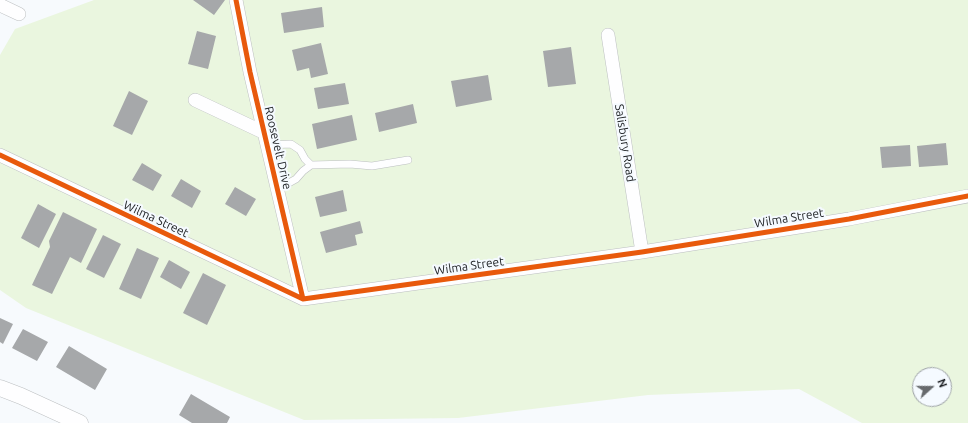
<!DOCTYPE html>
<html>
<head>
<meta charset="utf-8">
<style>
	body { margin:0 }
	#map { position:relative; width:968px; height:423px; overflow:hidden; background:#f7fafd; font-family:Ubuntu,sans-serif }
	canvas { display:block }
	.north { position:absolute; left:912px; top:367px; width:40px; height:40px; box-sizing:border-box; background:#f5faff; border:1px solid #9da2a6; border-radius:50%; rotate:69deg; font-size:11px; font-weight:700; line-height:16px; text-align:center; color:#1a1d20 }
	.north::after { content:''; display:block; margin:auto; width:14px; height:18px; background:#676a6d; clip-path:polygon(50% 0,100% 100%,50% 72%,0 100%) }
</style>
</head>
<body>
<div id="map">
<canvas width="968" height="423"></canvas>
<div class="north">N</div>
</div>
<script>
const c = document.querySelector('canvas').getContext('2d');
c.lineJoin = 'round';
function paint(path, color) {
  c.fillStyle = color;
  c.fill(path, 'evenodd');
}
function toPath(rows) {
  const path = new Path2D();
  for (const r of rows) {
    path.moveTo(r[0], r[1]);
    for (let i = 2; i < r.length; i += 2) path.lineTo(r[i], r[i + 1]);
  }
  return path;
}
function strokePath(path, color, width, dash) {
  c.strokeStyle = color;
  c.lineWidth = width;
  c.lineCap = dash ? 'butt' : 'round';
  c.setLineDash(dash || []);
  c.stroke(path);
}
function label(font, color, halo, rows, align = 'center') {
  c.font = font + ' Ubuntu,sans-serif';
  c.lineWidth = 4;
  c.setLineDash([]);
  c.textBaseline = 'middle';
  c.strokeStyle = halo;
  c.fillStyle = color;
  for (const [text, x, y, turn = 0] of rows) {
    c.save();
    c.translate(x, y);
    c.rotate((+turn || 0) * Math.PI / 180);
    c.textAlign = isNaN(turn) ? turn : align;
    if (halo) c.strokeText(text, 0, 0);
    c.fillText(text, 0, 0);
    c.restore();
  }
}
const green = toPath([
	[94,0,968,0,968,423,862,423,799,389,648,395,458,418,304,420,26,308,0,290,0,55,15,29],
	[920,375,944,375,944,399,920,399]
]);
const building = toPath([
	[193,0,225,0,214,15],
	[322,7,324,27,284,33,281,13],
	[197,31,216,36,208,69,188,64],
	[321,43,328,74,311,78,309,68,297,71,292,50],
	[571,47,576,84,548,87,543,51],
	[488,75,492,100,456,107,451,81],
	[345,83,349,104,318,109,314,88],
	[129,91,148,101,132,135,113,126],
	[413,104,417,123,379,132,375,113],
	[352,115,357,140,317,149,312,124],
	[946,143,948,165,919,167,917,146],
	[910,145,911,166,882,168,880,147],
	[142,163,162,175,153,191,132,180],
	[181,179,201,191,192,208,171,196],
	[235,187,256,199,246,216,225,204],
	[343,190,347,211,320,217,315,197],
	[38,204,56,214,39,248,21,238],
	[63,212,97,229,81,263,70,257,52,294,32,285,50,247,49,241],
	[360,221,363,233,355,235,357,245,326,253,320,232],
	[103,235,121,244,104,278,86,269],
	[137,248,159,258,141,299,119,289],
	[169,260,190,272,181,289,160,277],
	[203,273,226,285,207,325,183,313],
	[0,318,13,324,3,344,0,342],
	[23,329,48,342,37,361,12,348],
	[69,346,107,369,95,390,56,367],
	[191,394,230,417,227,423,192,423,179,415]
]);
const service = toPath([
	[267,145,291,144,300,150,305,159,311,165,350,164,372,166,408,160],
	[277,186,287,184,296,179,303,171,311,165]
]);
const minor = toPath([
	[236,0,250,72,303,299],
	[0,5,19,14],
	[608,35,642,252],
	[195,100,265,133],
	[0,155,303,299,642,252,849,219,968,196]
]);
const tertiary = toPath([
	[0,388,21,396,80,423]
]);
const cycleway = toPath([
	[236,0,250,72,303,299],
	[0,155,303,299,642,252,849,219,968,196]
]);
const streetNames = [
	["Salisbury Road",625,143,81],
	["Roosevelt Drive",278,148,77],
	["Wilma Street",789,218,-9],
	["Wilma Street",156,219,25],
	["Wilma Street",469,266,-8]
];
paint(green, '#eaf6df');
paint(building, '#a6a8aa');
strokePath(service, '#bcbfc1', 8);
strokePath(minor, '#bcbfc1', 14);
strokePath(tertiary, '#bcbfc1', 17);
strokePath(service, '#fefeff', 7);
strokePath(minor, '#fefeff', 13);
strokePath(tertiary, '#fefeff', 16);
strokePath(cycleway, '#e8590c', 5);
label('12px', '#1a1d20', '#f5faff', streetNames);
</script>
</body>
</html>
